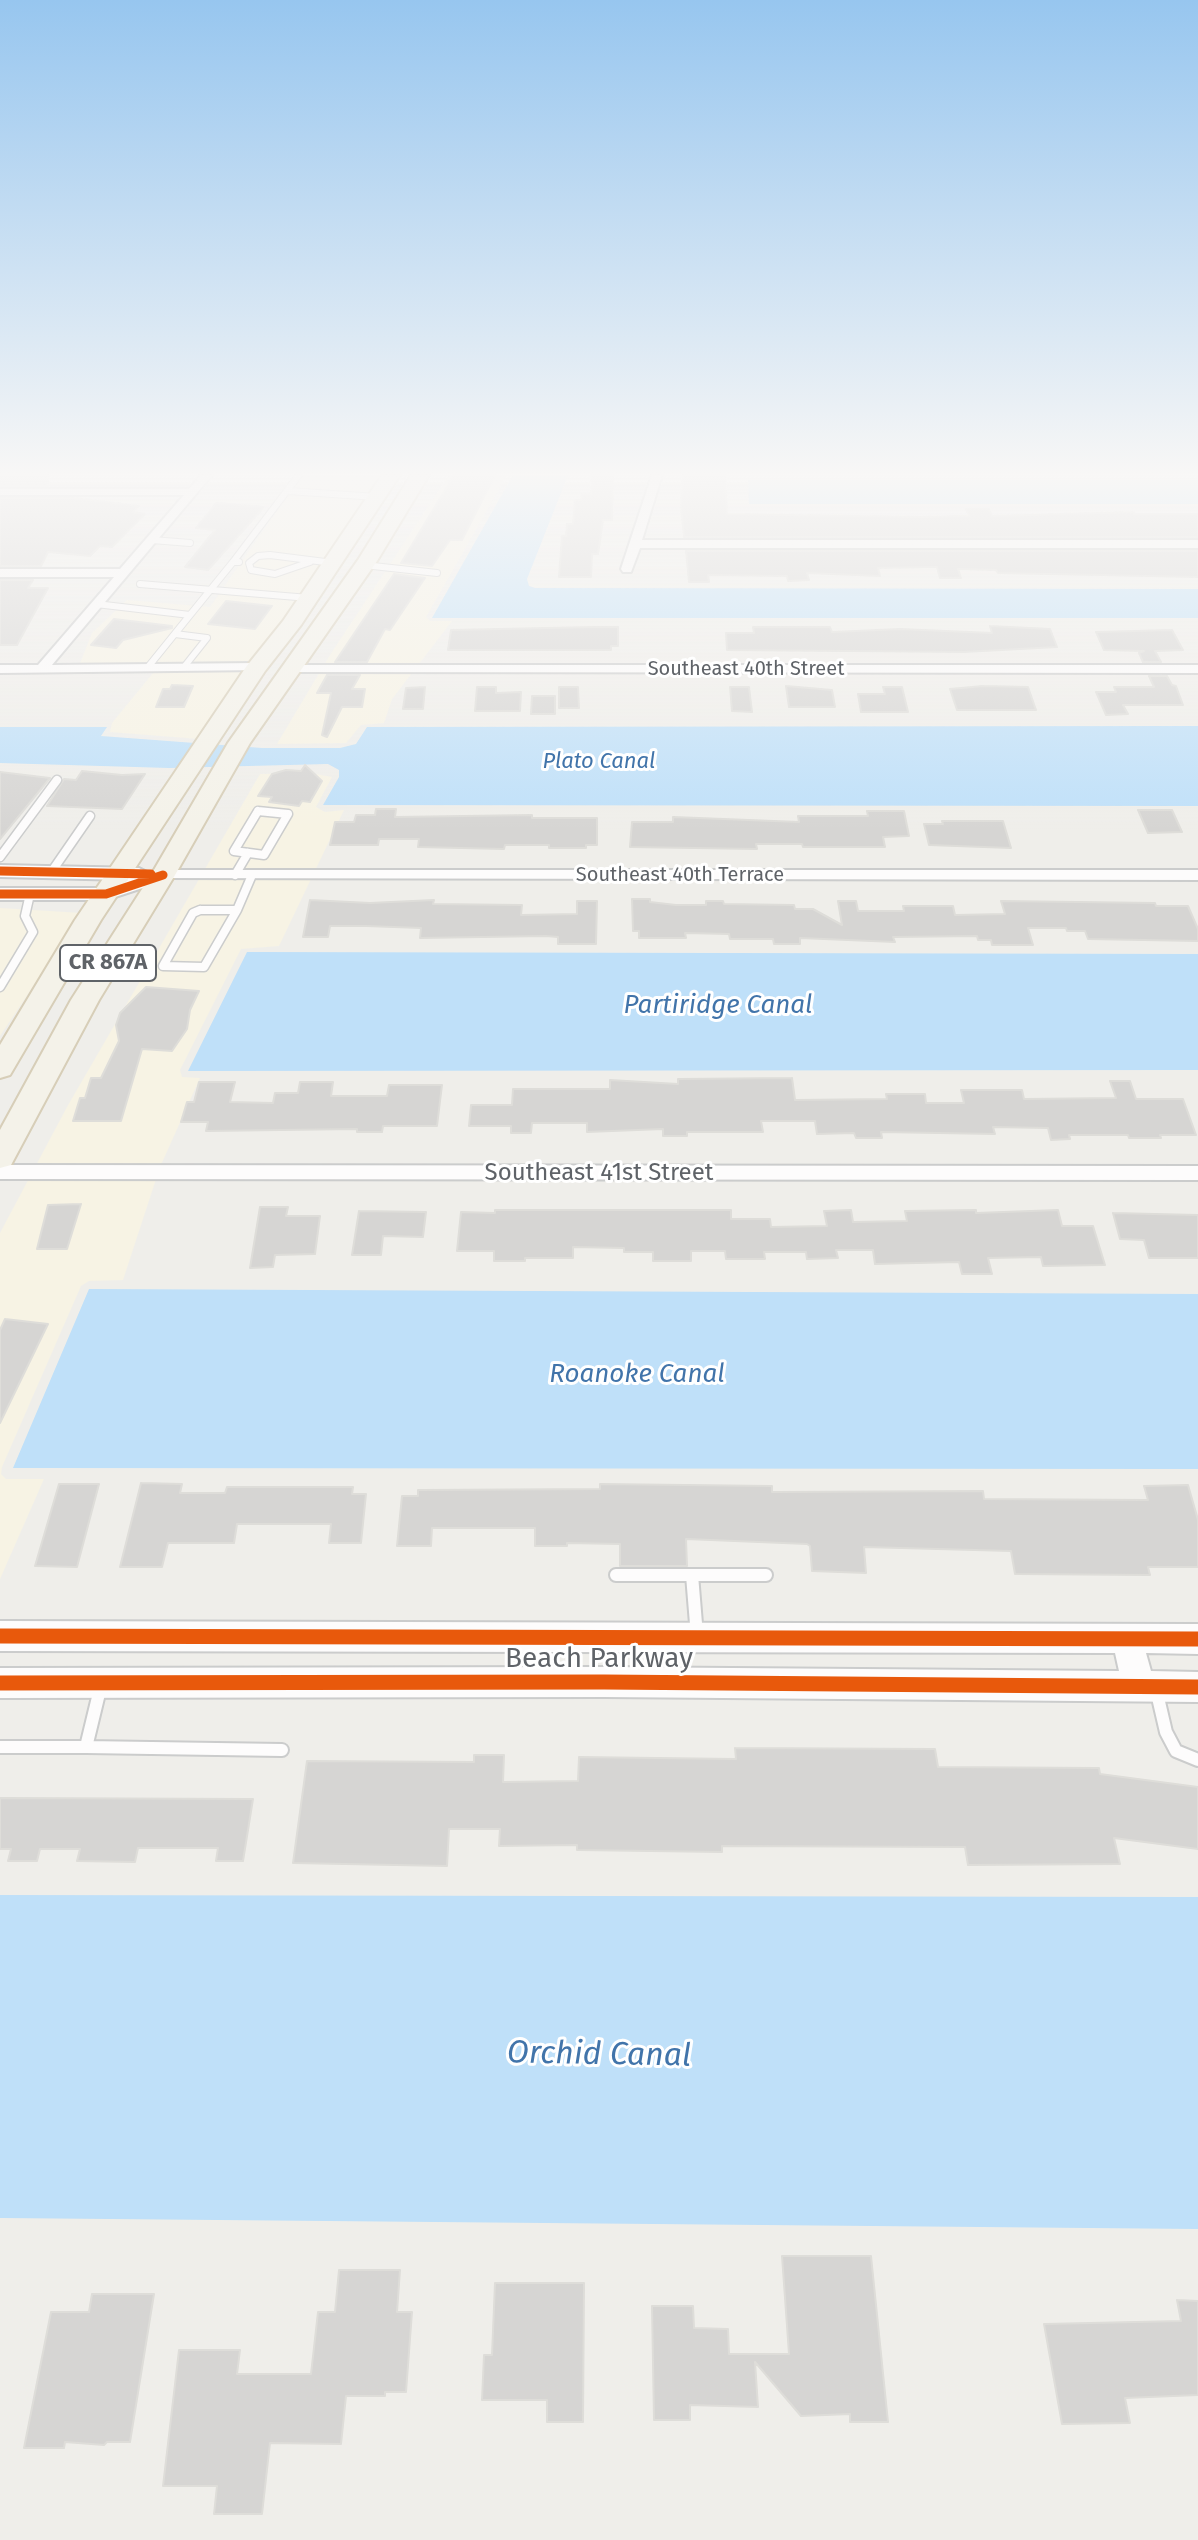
<!DOCTYPE html>
<html>
<head>
<meta charset="utf-8">
<style>
	body { margin:0 }
	canvas { display:block; background:#efeeea }
</style>
</head>
<body>
<canvas width="1198" height="2540"></canvas>
<script>
const c = document.querySelector('canvas').getContext('2d');
c.lineJoin = 'round';
function paint(path, color) {
  c.fillStyle = color;
  c.fill(path, 'evenodd');
}
function toPath(rows) {
  const path = new Path2D();
  for (const r of rows) {
    path.moveTo(r[0], r[1]);
    for (let i = 2; i < r.length; i += 2) path.lineTo(r[i], r[i + 1]);
  }
  return path;
}
function strokePath(path, color, width, dash) {
  c.strokeStyle = color;
  c.lineWidth = width;
  c.lineCap = dash ? 'butt' : 'round';
  c.setLineDash(dash || []);
  c.stroke(path);
}
function label(font, color, halo, rows, align = 'center') {
  c.font = font + ' "Fira Sans",sans-serif';
  c.lineWidth = 6;
  c.setLineDash([]);
  c.textBaseline = 'middle';
  c.strokeStyle = halo;
  c.fillStyle = color;
  for (const [text, x, y, turn = 0] of rows) {
    c.save();
    c.translate(x, y);
    c.rotate((+turn || 0) * Math.PI / 180);
    c.textAlign = isNaN(turn) ? turn : align;
    if (halo) c.strokeText(text, 0, 0);
    c.fillText(text, 0, 0);
    c.restore();
  }
}
const commercial = toPath([
	[302,475,385,475,295,607,199,739,110,732,112,723,158,667,79,666,92,633,127,600,210,607],
	[449,475,507,475,426,617,430,621,452,621,392,699,384,723,361,725,346,743,277,744,330,655],
	[310,773,332,777,316,807,325,812,344,810,279,946,241,949,180,1070,182,1077,200,1078,160,1167,123,1280,89,1281,81,1286,2,1467,1,1474,6,1479,44,1479,0,1579,0,1233,67,1107,260,774],
	[0,908,82,913,0,1036]
]);
const water = toPath([
	[513,475,568,475,527,579,529,586,535,588,1198,589,1198,618,432,618],
	[748,480,1198,480,1198,504,749,504],
	[1198,726,1198,806,323,805,339,777,339,770,328,764,169,768,0,763,0,727,107,727,101,736,262,748,340,748,356,744,367,727],
	[247,952,1198,954,1198,1070,188,1071],
	[89,1289,1198,1294,1198,1469,13,1468],
	[0,1895,1198,1897,1198,2229,0,2218]
]);
const building = toPath([
	[0,475,48,475,48,486,0,486,0,475],
	[454,475,495,475,462,540,450,540,432,566,401,563,454,475],
	[592,475,613,475,612,520,603,520,598,554,592,554,591,577,559,577,562,536,566,536,567,524,573,524,575,500,581,500,582,494,591,494,592,475],
	[683,475,725,475,727,514,921,517,969,516,966,509,989,509,992,516,1133,512,1135,514,1198,514,1198,537,684,537,681,507,683,475],
	[0,498,73,498,139,506,133,512,145,514,112,547,100,546,90,556,48,552,41,566,0,566,0,498],
	[216,503,264,507,208,570,185,567,215,530,196,528,216,503],
	[686,551,1198,551,1198,577,998,573,996,570,958,569,961,578,940,578,937,567,878,568,880,576,807,573,809,580,788,581,787,576,708,575,709,582,689,582,686,551],
	[394,574,425,578,390,630,385,629,367,662,335,662,394,574],
	[0,580,33,580,28,588,48,588,17,645,0,645,0,580],
	[226,601,272,606,255,629,208,624,226,601],
	[114,619,172,626,172,628,123,640,116,648,91,645,114,619],
	[990,626,1050,629,1057,647,964,652,727,650,726,633,754,633,753,627,830,627,832,632,900,629,992,633,990,626],
	[594,627,618,627,618,646,611,646,611,650,448,650,451,630,594,627],
	[1172,630,1183,650,1155,651,1161,662,1143,662,1139,653,1144,651,1104,650,1096,632,1172,630],
	[327,675,360,675,352,689,365,689,362,707,342,707,327,737,322,735,331,693,317,693,327,675],
	[1149,676,1167,676,1172,685,1176,686,1183,705,1123,705,1128,714,1106,715,1096,692,1116,692,1114,687,1154,687,1149,676],
	[172,685,193,686,184,707,156,707,163,689,170,689,172,685],
	[786,686,832,690,835,707,789,707,786,686],
	[983,686,1028,687,1036,710,957,710,950,689,983,686],
	[425,687,423,709,403,709,406,688,425,687],
	[477,687,496,687,496,693,521,692,520,711,475,711,477,687],
	[559,687,578,687,579,708,559,708,559,687],
	[730,687,749,687,752,712,732,711,730,687],
	[883,687,902,687,908,712,861,712,858,694,885,694,883,687],
	[532,696,555,696,555,714,531,714,532,696],
	[305,765,322,781,310,802,302,801,299,806,269,802,272,797,258,796,272,774,286,770,301,771,305,765],
	[82,771,122,775,145,774,122,809,47,806,64,779,76,780,82,771],
	[0,772,50,778,0,839,0,772],
	[376,809,396,809,395,817,532,815,532,818,597,818,597,845,586,845,586,848,549,848,549,845,505,845,504,849,418,847,419,839,379,839,378,845,330,845,335,822,354,822,356,815,375,815,376,809],
	[1138,810,1172,810,1182,832,1148,833,1138,810],
	[867,811,904,811,909,836,883,837,885,847,803,847,802,844,756,844,757,849,630,847,632,822,673,822,673,817,799,822,798,816,868,816,867,811],
	[942,821,1003,821,1011,848,929,845,924,824,943,824,942,821],
	[632,899,650,899,650,902,676,905,706,905,706,901,723,901,724,904,794,905,795,909,813,909,842,925,838,901,856,901,858,911,904,911,903,906,953,906,955,915,1005,914,1001,901,1155,903,1156,906,1188,906,1198,929,1198,941,1088,939,1085,931,1067,931,1066,928,1028,928,1033,945,992,945,991,940,978,940,977,936,893,937,895,942,800,938,800,944,774,944,773,939,730,939,729,934,685,933,686,938,639,938,639,931,633,931,632,899],
	[310,900,370,903,434,900,433,904,522,905,521,915,577,914,577,901,597,901,596,944,558,944,558,937,546,936,420,938,421,928,366,926,330,926,328,937,303,937,310,900],
	[146,987,199,991,190,1010,187,1029,172,1051,142,1049,121,1121,73,1121,80,1098,85,1098,91,1078,101,1078,119,1041,116,1025,120,1013,146,987],
	[792,1078,795,1100,887,1099,886,1094,925,1094,926,1103,964,1103,961,1090,1022,1090,1024,1099,1116,1098,1110,1081,1130,1081,1136,1099,1183,1099,1196,1135,1160,1135,1161,1138,1129,1138,1128,1135,1069,1135,1070,1139,1051,1140,1048,1128,993,1127,995,1134,881,1132,882,1138,856,1138,854,1133,817,1134,815,1121,761,1121,763,1132,687,1132,687,1136,663,1136,663,1129,587,1132,587,1123,532,1123,531,1133,511,1133,511,1126,469,1126,471,1105,512,1105,513,1089,610,1089,610,1080,678,1084,678,1079,792,1078],
	[199,1082,235,1082,230,1102,273,1103,275,1093,298,1093,300,1082,333,1082,331,1096,387,1096,389,1085,442,1085,437,1126,383,1126,382,1132,357,1132,357,1129,206,1131,208,1122,181,1122,187,1102,194,1102,199,1082],
	[81,1204,67,1249,37,1249,48,1205,81,1204],
	[260,1207,288,1207,286,1216,320,1216,315,1254,275,1255,273,1267,250,1268,260,1207],
	[495,1210,731,1210,731,1219,770,1219,771,1227,827,1226,824,1211,851,1210,853,1222,907,1221,905,1211,976,1210,976,1213,1058,1210,1062,1226,1093,1226,1105,1265,1043,1266,1041,1257,988,1258,992,1274,962,1274,959,1262,875,1264,873,1250,836,1250,838,1258,807,1259,806,1252,764,1252,765,1259,726,1259,725,1251,691,1251,691,1261,653,1261,653,1252,624,1252,624,1248,573,1247,573,1258,525,1258,525,1261,494,1261,494,1251,457,1251,461,1212,495,1213,495,1210],
	[359,1211,426,1212,423,1237,383,1236,381,1255,352,1255,359,1211],
	[1113,1213,1198,1215,1198,1258,1149,1258,1144,1240,1120,1239,1113,1213],
	[5,1319,48,1324,0,1423,0,1330,5,1319],
	[141,1483,182,1484,180,1493,225,1493,227,1487,353,1487,352,1494,366,1494,361,1543,329,1543,331,1524,237,1524,234,1543,168,1543,162,1567,120,1567,141,1483],
	[59,1484,99,1484,77,1567,35,1566,59,1484],
	[600,1484,772,1486,772,1492,983,1491,984,1499,1148,1500,1144,1486,1188,1485,1198,1520,1198,1567,1148,1567,1150,1575,1015,1574,1011,1551,864,1547,866,1573,812,1571,810,1546,807,1544,686,1539,687,1566,620,1566,620,1544,567,1543,567,1546,535,1546,535,1528,432,1528,431,1546,397,1546,402,1496,418,1496,418,1490,600,1489,600,1484],
	[735,1748,935,1749,938,1767,1099,1768,1100,1774,1198,1787,1198,1849,1114,1838,1120,1864,968,1865,965,1847,722,1846,722,1852,577,1850,577,1845,499,1846,500,1829,449,1829,447,1866,293,1863,307,1761,474,1762,474,1755,504,1755,503,1782,578,1781,579,1757,736,1759,735,1748],
	[0,1798,253,1799,243,1861,216,1861,218,1848,138,1848,135,1862,77,1861,80,1849,40,1849,37,1861,8,1861,11,1849,0,1849,0,1798],
	[782,2256,871,2256,888,2422,850,2422,850,2414,801,2416,755,2362,758,2407,690,2405,690,2420,654,2420,652,2306,693,2306,694,2328,728,2329,729,2354,789,2354,782,2256],
	[339,2270,400,2270,397,2312,412,2312,406,2392,385,2392,385,2396,346,2396,341,2444,270,2443,262,2514,214,2514,217,2486,163,2486,179,2350,240,2350,237,2374,311,2374,318,2312,335,2312,339,2270],
	[495,2283,584,2283,583,2422,547,2422,547,2400,482,2400,484,2355,492,2355,495,2283],
	[92,2294,154,2294,130,2442,107,2442,104,2445,65,2442,64,2448,24,2448,51,2312,89,2312,92,2294],
	[1177,2300,1198,2301,1198,2395,1125,2398,1130,2423,1062,2424,1044,2324,1181,2321,1177,2300]
]);
const serviceFar2 = toPath([
	[288,491,377,497],
	[152,540,190,543],
	[233,562,299,475],
	[310,562,275,574,251,570,249,563,258,556,270,555,333,563],
	[364,565,437,573],
	[140,584,309,598],
	[96,604,190,615,148,667],
	[190,615,233,562,239,562],
	[175,634,207,638,184,667]
]);
const serviceFar1 = toPath([
	[258,811,288,814,264,855,234,851,258,811],
	[0,857,57,780],
	[52,871,90,816],
	[235,875,248,853],
	[200,910,237,910,204,967,163,966,193,913,200,910],
	[237,910,252,875],
	[0,987,33,932,25,916,30,894]
]);
const service = toPath([
	[616,1575,766,1575],
	[692,1575,697,1636],
	[101,1685,86,1747,282,1750],
	[1156,1689,1166,1732,1176,1751,1198,1760],
	[0,1747,86,1747]
]);
const minor = toPath([
	[201,475,212,475,52,665,257,663,262,664,262,670,0,673,0,665,38,665,114,577,0,577,0,569,120,569,184,495,0,495,0,489,189,489,201,475],
	[652,475,662,475,642,540,1198,540,1198,548,640,548,631,572,623,572,621,569,652,475],
	[289,665,1198,665,1198,673,294,672,289,671,289,665],
	[163,870,1198,870,1198,880,158,878,155,875,163,870],
	[0,1165,1198,1166,1198,1180,0,1179,0,1165]
]);
const tertiary = toPath([
	[0,865,139,868,149,873,163,869,173,875,170,879,106,900,0,900,0,888,104,888,128,880,0,877,0,865],
	[0,1621,1198,1624,1198,1654,1146,1653,1151,1671,1198,1672,1198,1702,604,1697,0,1698,0,1668,604,1667,1119,1671,1115,1653,0,1651,0,1621]
]);
const primary = toPath([
	[382,475,400,475,301,625,265,671,101,920,10,1075,0,1078,0,1045,75,920,246,667,283,621,382,475],
	[411,475,429,475,377,561,250,743,175,875,99,1000,11,1165,0,1168,0,1130,71,1000,151,875,228,743,358,560,411,475]
]);
const cyclewayFar1 = toPath([
	[0,871,151,874],
	[0,894,106,894,163,875]
]);
const cycleway = toPath([
	[0,1636,1198,1639],
	[0,1683,604,1682,1198,1687]
]);
const farStreetnames = [
	["Southeast 40th Street",746,669],
	["Southeast 40th Terrace",680,875]
];
const farWaternames = [
	["Plato Canal",599,762]
];
const shields = [
	[108,963,96]
];
const shieldNames = [
	["CR 867A",108,963]
];
const streetNames = [
	["Southeast 41st Street",599,1173]
];
const waterNames = [
	["Partiridge Canal",718,1006],
	["Roanoke Canal",637,1375]
];
const nearStreetnames = [
	["Beach Parkway",599,1659]
];
const nearWaternames = [
	["Orchid Canal",599,2055,1]
];
paint(commercial, '#f7f3e4');
paint(water, '#bfe0f9');
paint(building, '#d6d5d3');
strokePath(building, '#deddd9', 2);
strokePath(serviceFar2, '#cbcccc', 8);
strokePath(serviceFar1, '#cbcccc', 11);
strokePath(service, '#cbcccc', 16);
strokePath(minor, '#cbcccc', 4);
strokePath(tertiary, '#cbcccc', 4);
strokePath(primary, '#d7ceb8', 4);
strokePath(serviceFar2, '#fdfcfc', 6);
strokePath(serviceFar1, '#fdfcfc', 8);
strokePath(service, '#fdfcfc', 12);
paint(minor, '#fdfcfc');
paint(tertiary, '#fdfcfc');
paint(primary, '#f4f2e9');
strokePath(cyclewayFar1, '#e8590c', 9);
strokePath(cycleway, '#e8590c', 15);
const sky = c.createLinearGradient(0, 0, 0, 831);
sky.addColorStop(0, '#97c6ef');
sky.addColorStop(0.57, '#f8f7f6');
sky.addColorStop(1, '#f8f7f600');
c.fillStyle = sky;
c.fillRect(0, 0, 1198, 831);
label('20px', '#5f6368', '#fff', farStreetnames);
label('italic 22px', '#4174aa', '#fff', farWaternames);
for (const [x, y, w] of shields) {
  const box = new Path2D();
  box.roundRect(x - w / 2, y - 18, w, 36, 6);
  c.fillStyle = '#fff';
  c.fill(box);
  strokePath(box, '#5f6368', 2);
}
label('bold 22px', '#5f6368', null, shieldNames);
label('24px', '#5f6368', '#fff', streetNames);
label('italic 26px', '#4174aa', '#fff', waterNames);
label('28px', '#5f6368', '#fff', nearStreetnames);
label('italic 32px', '#4174aa', '#fff', nearWaternames);
</script>
</body>
</html>
